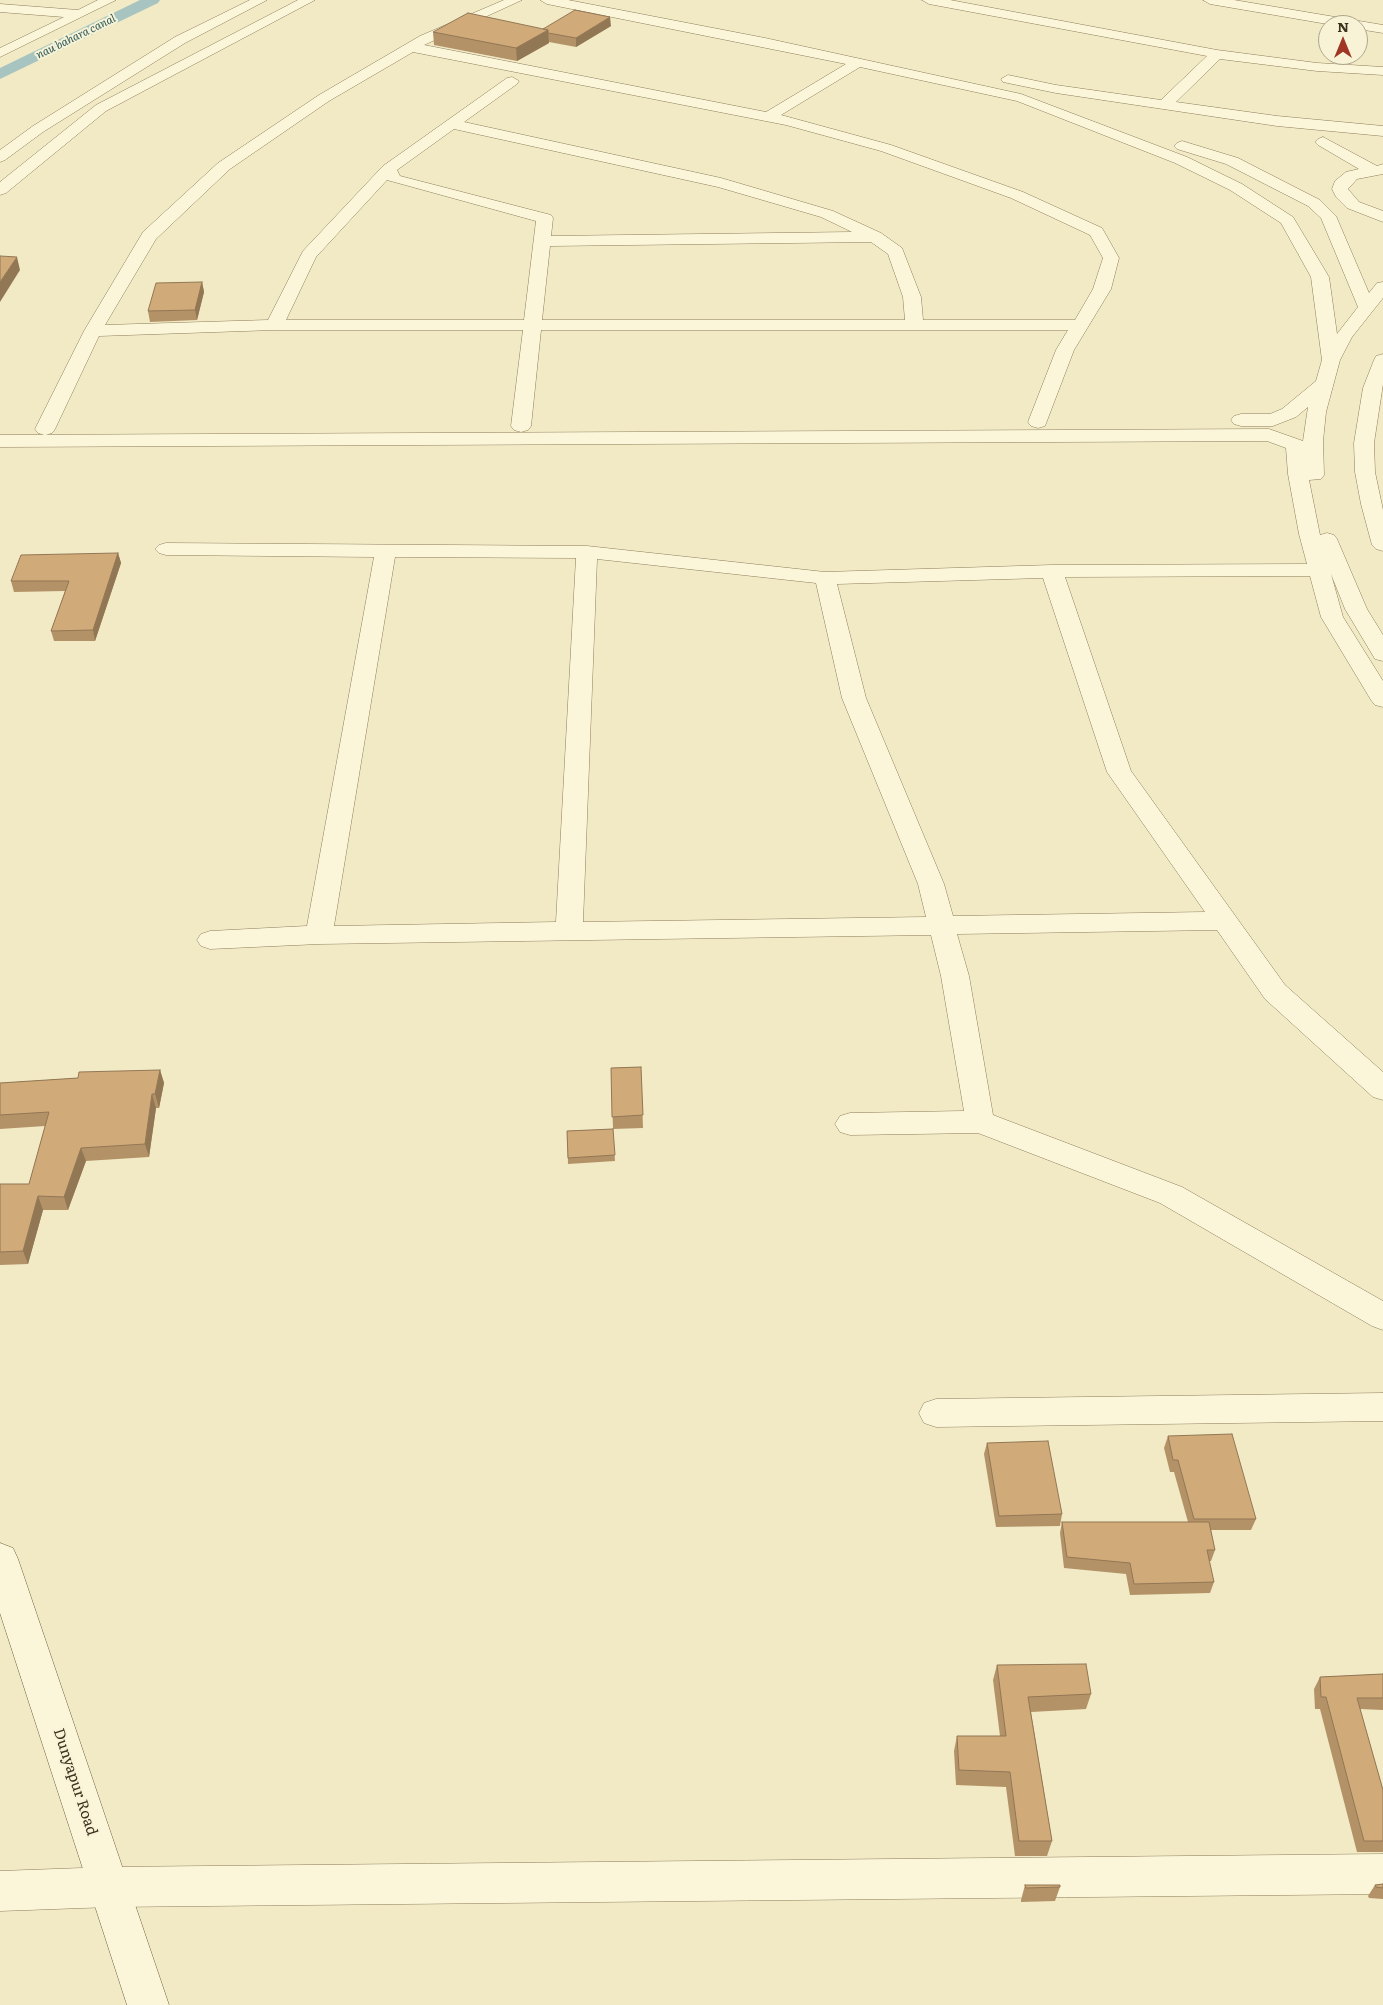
<!DOCTYPE html>
<html>
<head>
<meta charset="utf-8">
<style>
	body { margin:0 }
	#map { position:relative; width:1383px; height:2005px; overflow:hidden; background:#f1eac5; font-family:Literata,serif }
	canvas { display:block }
	.north { position:absolute; left:1318px; top:15px; width:50px; height:50px; box-sizing:border-box; background:#f8f3d6; border:1px solid #ada58d; border-radius:50%; rotate:0deg; font-size:14px; font-weight:700; line-height:20px; text-align:center; color:#3d311f }
	.north::after { content:''; display:block; margin:auto; width:18px; height:22px; background:#a03626; clip-path:polygon(50% 0,100% 100%,50% 72%,0 100%) }
</style>
</head>
<body>
<div id="map">
<canvas width="1383" height="2005"></canvas>
<div class="north">N</div>
</div>
<script>
const c = document.querySelector('canvas').getContext('2d');
c.lineJoin = 'round';
function toPath(rows) {
  const path = new Path2D();
  for (const r of rows) {
    path.moveTo(r[0], r[1]);
    for (let i = 2; i < r.length; i += 2) path.lineTo(r[i], r[i + 1]);
  }
  return path;
}
function paint(path, color) {
  c.fillStyle = color;
  c.fill(path, 'evenodd');
}
function strokePath(path, color, width, dash) {
  c.strokeStyle = color;
  c.lineWidth = width;
  c.lineCap = dash ? 'butt' : 'round';
  c.setLineDash(dash || []);
  c.stroke(path);
}
function label(font, color, halo, rows, align = 'center') {
  c.font = font + ' Literata,serif';
  c.lineWidth = 4;
  c.setLineDash([]);
  c.textBaseline = 'middle';
  c.strokeStyle = halo;
  c.fillStyle = color;
  for (const [text, x, y, turn = 0] of rows) {
    c.save();
    c.translate(x, y);
    c.rotate((+turn || 0) * Math.PI / 180);
    c.textAlign = isNaN(turn) ? turn : align;
    if (halo) c.strokeText(text, 0, 0);
    c.fillText(text, 0, 0);
    c.restore();
  }
}
const canal = toPath([
	[140,0,160,0,158,3,0,79,0,68,140,0]
]);
const minor = toPath([
	[98,0,116,0,0,57,0,48,64,17,0,12,0,4,78,10,98,0],
	[250,0,267,0,185,43,43,132,5,160,0,162,0,150,33,126,175,37,250,0],
	[298,0,315,0,106,111,6,193,0,195,0,182,96,105,298,0],
	[504,0,522,0,424,45,766,112,846,64,547,4,540,0,568,0,765,38,1021,94,1187,157,1242,184,1293,217,1329,277,1337,334,1358,307,1321,218,1308,206,1226,164,1177,149,1174,146,1177,143,1182,141,1238,158,1320,200,1336,216,1369,293,1377,283,1383,282,1383,298,1352,337,1340,360,1326,412,1323,441,1324,475,1321,479,1309,480,1320,535,1327,533,1334,535,1337,539,1367,609,1383,635,1383,661,1375,659,1345,609,1331,574,1343,617,1383,681,1383,707,1375,705,1371,700,1321,617,1310,576,1065,577,1131,771,1285,985,1383,1072,1383,1100,1373,1097,1265,999,1217,930,957,934,969,976,993,1115,1182,1187,1383,1301,1383,1330,1372,1326,1160,1203,978,1133,850,1135,840,1132,835,1124,840,1116,850,1113,964,1111,941,976,931,935,319,944,210,949,201,946,197,940,201,934,210,931,307,926,374,557,166,555,159,553,155,549,159,545,166,543,587,546,825,572,1052,565,1307,564,1299,534,1288,474,1286,448,1267,441,0,447,0,435,1269,429,1303,441,1308,407,1296,417,1273,426,1241,426,1234,424,1231,420,1234,416,1241,414,1270,414,1282,409,1316,381,1322,360,1311,277,1281,223,1230,190,1175,163,1017,101,860,67,781,115,891,145,1023,192,1102,228,1119,258,1111,289,1074,350,1045,426,1038,428,1031,426,1028,422,1056,350,1068,330,541,330,531,426,528,430,521,432,514,430,511,426,523,330,274,330,99,336,55,429,52,433,45,435,38,433,35,429,84,331,143,232,218,163,319,95,420,36,504,0],
	[413,52,786,125,881,151,1011,198,1090,235,1103,258,1093,289,1075,320,923,320,921,297,902,248,881,233,833,211,721,178,464,122,517,84,519,81,512,77,507,78,383,166,303,251,268,320,105,325,156,239,230,169,329,101,413,52],
	[454,129,718,187,821,217,852,232,551,236,553,218,551,215,400,176,397,170,454,129],
	[387,180,536,221,524,320,286,320,316,257,387,180],
	[871,242,888,254,903,297,905,320,542,320,550,246,871,242],
	[395,557,576,558,556,922,334,926,395,557],
	[597,559,816,583,842,698,918,884,926,917,583,922,597,559],
	[1043,578,1107,772,1205,912,953,916,944,884,866,698,837,584,1043,578],
	[922,0,950,0,1217,50,1317,63,1383,67,1383,75,1317,71,1220,59,1176,102,1277,116,1383,126,1383,136,1277,126,1056,93,1003,82,1001,79,1008,75,1056,85,1161,100,1207,56,929,4,922,0],
	[1203,0,1234,0,1383,25,1383,33,1358,29,1358,25,1333,25,1210,4,1203,0],
	[1323,137,1377,166,1383,164,1383,174,1357,179,1348,189,1359,202,1383,211,1383,222,1347,208,1336,197,1332,189,1335,181,1346,172,1359,169,1318,145,1315,142,1318,139,1323,137],
	[1383,354,1383,384,1374,443,1375,472,1383,510,1383,551,1376,549,1372,545,1361,504,1355,472,1354,443,1363,388,1374,360,1376,356,1383,354],
	[1383,1393,1383,1421,936,1427,924,1423,919,1413,924,1403,936,1399,1383,1393],
	[1383,1854,1383,1894,110,1907,0,1911,0,1871,110,1867,1383,1854]
]);
const secondary = toPath([
	[0,1543,13,1548,18,1559,169,2005,127,2005,0,1613,0,1543]
]);
const wall = toPath([
	[611,26,576,47,549,42,549,43,517,61,434,45,433,32,543,29],
	[202,282,204,292,197,320,150,322,148,311],
	[118,553,121,563,95,641,54,641,51,631,65,591,14,592,11,581],
	[641,1067,643,1128,613,1129,615,1161,568,1164,567,1131,613,1129,611,1068],
	[160,1070,164,1083,159,1108,156,1108,149,1157,86,1161,68,1210,43,1210,28,1264,0,1265,0,1184,29,1184,45,1126,0,1129,0,1083,78,1078],
	[1168,1436,1256,1519,1251,1530,1211,1530,1215,1550,1211,1561,1209,1561,1214,1582,1210,1593,1130,1595,1126,1574,1064,1568,1060,1533,1062,1522,1188,1522,1174,1472,1170,1472,1164,1448],
	[987,1443,1062,1514,1060,1526,996,1527,984,1454],
	[997,1665,1091,1694,1086,1709,1031,1712,1052,1841,1047,1856,1015,1856,1006,1787,956,1785,954,1751,957,1736,1000,1736,993,1680],
	[1383,1674,1383,1710,1360,1709,1383,1790,1383,1852,1357,1852,1320,1709,1315,1709,1314,1689,1320,1677],
	[1383,1884,1383,1899,1369,1898,1368,1896,1375,1885],
	[1025,1885,1060,1887,1055,1901,1021,1902,1021,1900]
]);
const shadedWall = toPath([
	[610,17,611,26,576,47,576,38],
	[548,30,549,43,517,61,516,48],
	[17,257,20,270,0,302,0,282],
	[202,282,204,292,197,320,195,310],
	[118,553,121,563,95,641,93,630],
	[160,1070,164,1083,159,1108,155,1094],
	[152,1094,156,1108,149,1157,145,1144],
	[81,1148,86,1161,68,1210,64,1197],
	[38,1196,43,1210,28,1264,23,1251]
]);
const building = toPath([
	[575,10,610,17,576,38,548,33,548,30,543,29,575,10],
	[468,13,548,30,516,48,433,32,468,13],
	[0,256,17,257,0,282,0,256],
	[202,282,195,310,148,311,156,283,202,282],
	[118,553,93,630,51,631,69,581,11,581,21,555,118,553],
	[641,1067,643,1115,612,1117,611,1068,641,1067],
	[160,1070,155,1094,152,1094,145,1144,81,1148,64,1197,38,1196,23,1251,0,1252,0,1184,29,1184,49,1112,0,1115,0,1083,78,1078,79,1072,160,1070],
	[613,1129,615,1155,568,1158,567,1131,613,1129],
	[1232,1434,1256,1519,1194,1519,1178,1460,1173,1460,1168,1436,1232,1434],
	[1048,1441,1062,1514,999,1516,987,1443,1048,1441],
	[1062,1522,1209,1522,1215,1550,1207,1550,1214,1582,1134,1584,1130,1563,1067,1557,1062,1522],
	[1086,1664,1091,1694,1028,1697,1052,1841,1019,1841,1010,1772,959,1770,957,1736,1006,1736,997,1665,1086,1664],
	[1383,1674,1383,1698,1357,1698,1383,1790,1383,1841,1364,1841,1326,1697,1321,1697,1320,1677,1383,1674],
	[1383,1884,1383,1888,1376,1887,1375,1885,1383,1884],
	[1025,1885,1060,1885,1060,1887,1026,1888,1025,1885]
]);
const farWaternames = [
	["nau bahara canal",76,37,-26]
];
const nearStreetnames = [
	["Dunyapur Road",75,1782,72]
];
paint(canal, '#a7c4c0');
strokePath(minor, '#8e7d5a', 1);
strokePath(secondary, '#6f5d3d', 1);
paint(minor, '#fbf6da');
paint(secondary, '#fbf6da');
paint(wall, '#b49268');
paint(shadedWall, '#927755');
paint(building, '#d1aa79');
strokePath(building, '#927755', 1);
label('italic 11px', '#2d5a5d', '#f8f3d6', farWaternames);
label('15px', '#3d311f', '#f8f3d6', nearStreetnames);
</script>
</body>
</html>
